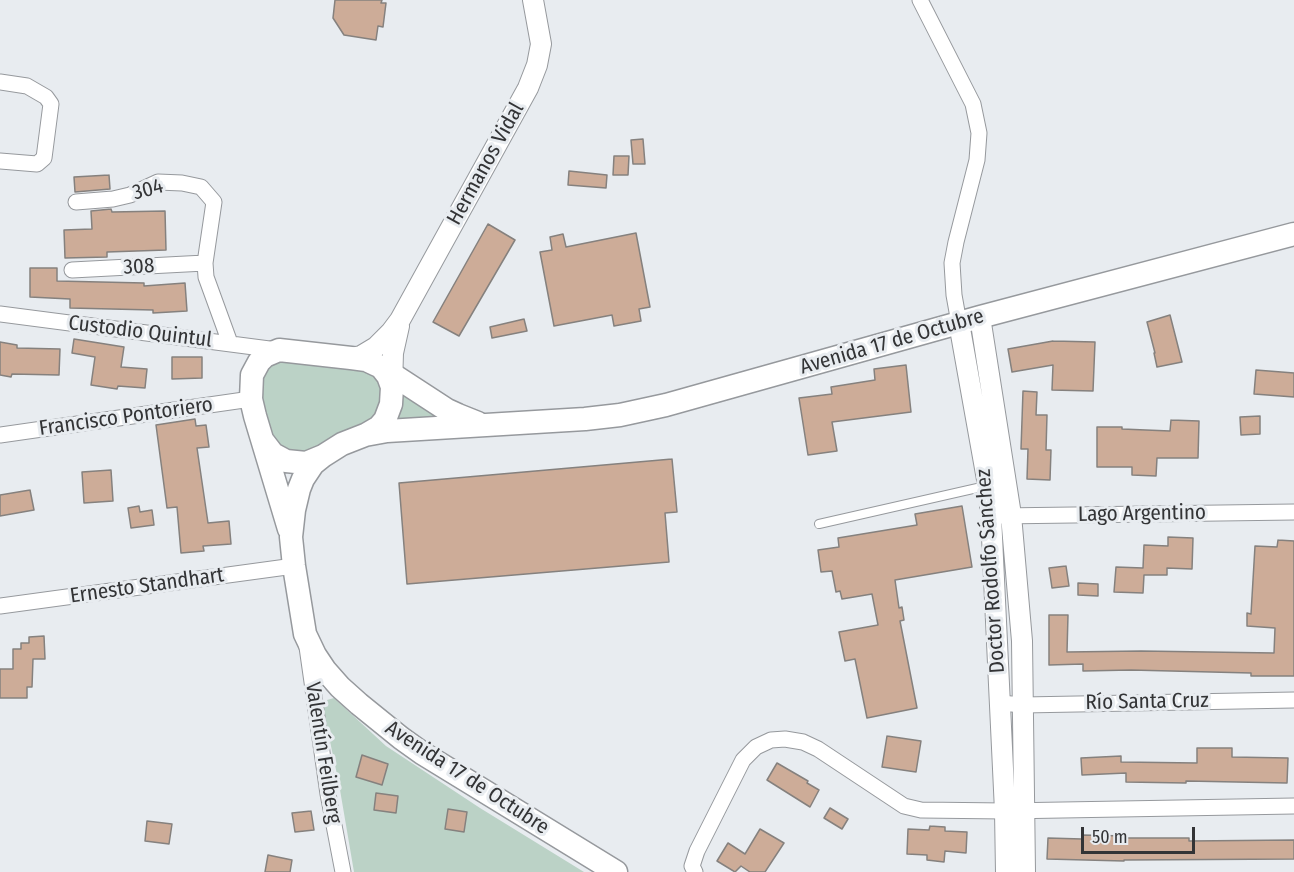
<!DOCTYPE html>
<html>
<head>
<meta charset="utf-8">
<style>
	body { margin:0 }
	#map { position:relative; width:1294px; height:872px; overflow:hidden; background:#e8ecf0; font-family:"Fira Sans Condensed",sans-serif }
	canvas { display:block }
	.scale { position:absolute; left:1081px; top:827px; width:114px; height:27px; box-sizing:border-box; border:3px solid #333436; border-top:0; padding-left:8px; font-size:18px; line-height:21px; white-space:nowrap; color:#333436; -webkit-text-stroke:4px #e8ecf0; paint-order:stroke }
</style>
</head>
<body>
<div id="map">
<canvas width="1294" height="872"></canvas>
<div class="scale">50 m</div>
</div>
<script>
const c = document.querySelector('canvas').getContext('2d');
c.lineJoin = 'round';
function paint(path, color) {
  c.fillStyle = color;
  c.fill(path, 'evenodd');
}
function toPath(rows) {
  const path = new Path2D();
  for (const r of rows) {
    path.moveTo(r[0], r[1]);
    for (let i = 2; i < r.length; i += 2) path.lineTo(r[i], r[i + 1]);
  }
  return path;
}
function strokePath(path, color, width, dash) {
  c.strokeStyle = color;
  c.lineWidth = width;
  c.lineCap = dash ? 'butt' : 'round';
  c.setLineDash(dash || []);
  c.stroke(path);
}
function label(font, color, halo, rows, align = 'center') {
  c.font = font + ' "Fira Sans Condensed",sans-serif';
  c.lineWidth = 6;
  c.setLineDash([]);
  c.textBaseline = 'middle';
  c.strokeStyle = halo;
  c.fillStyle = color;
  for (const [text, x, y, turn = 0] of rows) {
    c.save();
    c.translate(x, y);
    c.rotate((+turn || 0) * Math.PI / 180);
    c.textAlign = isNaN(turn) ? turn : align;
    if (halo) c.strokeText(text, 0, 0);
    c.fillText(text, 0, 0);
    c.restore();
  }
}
const green = toPath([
	[286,358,372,372,382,388,378,418,305,456,275,446,258,405,264,369],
	[397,390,452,417,391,420],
	[334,698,386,746,480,808,584,872,354,872,339,784,323,708,327,700]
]);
const building = toPath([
	[335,0,382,0,381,3,386,3,383,27,378,26,376,40,344,35,333,18,335,0],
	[643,139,645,164,633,164,631,140,643,139],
	[614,156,629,156,628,175,613,175,614,156],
	[569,171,607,175,606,188,568,185,569,171],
	[109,175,110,189,75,192,74,177,109,175],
	[111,209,112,212,165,211,166,250,107,252,107,257,65,258,64,230,92,229,91,211,111,209],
	[488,224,515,240,459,336,433,322,488,224],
	[636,233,650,307,639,309,641,321,614,326,612,315,554,326,540,252,552,250,550,237,563,234,566,247,636,233],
	[30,268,57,268,57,281,144,283,144,286,185,283,187,311,153,313,153,310,70,308,70,299,30,297,30,268],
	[1170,315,1182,362,1157,367,1154,353,1155,353,1147,322,1170,315],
	[524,319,527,331,492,338,490,327,524,319],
	[74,339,124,347,121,367,147,369,145,388,118,386,117,389,91,385,95,357,72,353,74,339],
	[1053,341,1095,342,1093,391,1052,390,1053,365,1012,372,1008,349,1053,341],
	[0,342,17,345,17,348,60,349,59,375,12,374,11,377,0,375,0,342],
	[172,357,202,357,202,378,172,379,172,357],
	[906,365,911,412,832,422,837,451,808,455,799,398,832,394,831,387,875,380,874,369,906,365],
	[1256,370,1294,373,1294,397,1254,394,1256,370],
	[1023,391,1037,392,1036,415,1047,415,1046,450,1051,450,1050,480,1027,479,1028,449,1021,449,1023,391],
	[1260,416,1260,434,1241,435,1240,417,1260,416],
	[195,419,196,426,206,425,209,447,197,448,208,523,229,521,231,544,203,546,204,551,181,553,177,507,167,508,156,425,195,419],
	[1171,420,1199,421,1198,458,1157,458,1156,476,1132,475,1132,467,1097,467,1097,427,1122,427,1122,429,1170,431,1171,420],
	[672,459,677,512,665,513,669,562,407,584,399,483,672,459],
	[111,470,113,501,84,503,82,472,111,470],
	[30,490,34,510,0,516,0,495,30,490],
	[139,506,140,512,152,510,154,525,131,528,128,508,139,506],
	[962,506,972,567,895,580,899,608,902,607,904,620,900,621,917,708,867,718,855,659,845,661,839,632,878,625,872,594,842,599,840,591,836,592,832,571,821,572,818,550,839,547,838,538,917,525,915,514,962,506],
	[1168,537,1193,538,1192,569,1167,568,1167,575,1144,575,1143,593,1114,592,1116,567,1143,568,1144,545,1168,546,1168,537],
	[1278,540,1294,541,1294,676,1251,676,1251,673,1131,670,1083,671,1083,664,1049,665,1049,615,1068,615,1067,652,1141,651,1274,653,1275,628,1247,626,1247,613,1251,614,1255,546,1277,547,1278,540],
	[1066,566,1069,586,1052,588,1049,568,1066,566],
	[1078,583,1098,584,1098,596,1078,595,1078,583],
	[44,636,45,659,33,659,32,687,27,687,27,698,0,698,0,669,13,669,13,649,21,649,21,643,29,643,29,637,44,636],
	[887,736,921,741,916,772,882,767,887,736],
	[1197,748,1232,748,1232,757,1288,758,1287,783,1186,781,1186,783,1126,782,1126,773,1082,775,1081,758,1121,756,1121,762,1197,763,1197,748],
	[362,755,388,764,382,785,356,777,362,755],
	[777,763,808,781,807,783,819,790,810,807,767,780,777,763],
	[376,793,398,796,396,813,374,810,376,793],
	[830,808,848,819,842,829,824,818,830,808],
	[448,809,467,812,464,832,445,829,448,809],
	[311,811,314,830,295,832,292,813,311,811],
	[147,821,172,824,169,844,145,841,147,821],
	[930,826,945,827,945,831,967,832,966,853,945,851,944,862,927,860,927,855,907,854,908,829,929,830,930,826],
	[760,829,784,843,765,872,750,872,741,866,735,872,717,861,728,843,745,854,760,829],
	[1082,835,1125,836,1125,838,1189,838,1189,841,1294,840,1294,859,1124,860,1124,861,1047,859,1048,838,1082,839,1082,835],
	[268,855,292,860,290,872,265,872,268,855]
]);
const service = toPath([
	[819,524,986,486]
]);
const minor = toPath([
	[920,0,973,104,979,133,977,160,956,242,952,263,954,295,959,323],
	[0,82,27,86,46,97,51,104,44,158,37,164,0,161],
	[76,202,113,199,130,195,158,182,182,183,201,187,214,202,205,263,206,277,230,343],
	[72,270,205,263],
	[0,314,277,350],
	[0,435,251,399],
	[1000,516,1294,512],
	[0,606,294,566],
	[307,647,328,794,343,872],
	[1000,703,1023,705,1294,700],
	[695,872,692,866,697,851,743,760,756,747,771,740,785,739,803,742,818,749,904,806,921,810,1005,811,1294,806]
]);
const tertiary = toPath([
	[980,317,1011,515,1022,641,1025,872],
	[959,323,988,485,991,516,1005,811,1006,872],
	[351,358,361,356,376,347,391,332,400,320,528,88,537,65,541,44,533,0],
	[392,386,393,353,399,326]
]);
const secondary = toPath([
	[367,434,379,427,385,420,391,404,392,387,388,376,381,367],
	[263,441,273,454,286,461,306,463,323,456],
	[289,529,255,416,251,399,252,375,259,362,265,356,279,350,351,358,366,360,381,367,447,410,458,415,478,423],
	[616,872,422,753,401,738,359,704,340,687,325,670,315,655,305,634,294,566,291,537,294,510,299,489,303,479,313,464,323,456,342,444,365,435,387,431,585,419,620,415,666,405,980,317,1294,234]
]);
const streetNames = [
	["Hermanos Vidal",486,164,-61],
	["304",148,190,-15],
	["308",139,267,-3],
	["Custodio Quintul",140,332,7],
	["Avenida 17 de Octubre",892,342,-16],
	["Francisco Pontoriero",126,417,-8],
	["Lago Argentino",1142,514,-1],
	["Doctor Rodolfo Sánchez",991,571,-94],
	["Ernesto Standhart",147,586,-8],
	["Río Santa Cruz",1147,702,-1],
	["Valentín Feilberg",323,753,81],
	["Avenida 17 de Octubre",467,778,33]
];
paint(green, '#bbd2c6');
paint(building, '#cdac98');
strokePath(building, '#85817e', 1.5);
strokePath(service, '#96999d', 10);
strokePath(minor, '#96999d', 17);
strokePath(tertiary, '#96999d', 22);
strokePath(secondary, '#96999d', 25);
strokePath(service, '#fff', 8);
strokePath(minor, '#fff', 15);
strokePath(tertiary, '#fff', 20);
strokePath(secondary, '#fff', 22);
label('21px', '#333436', '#e8ecf0', streetNames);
</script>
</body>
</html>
